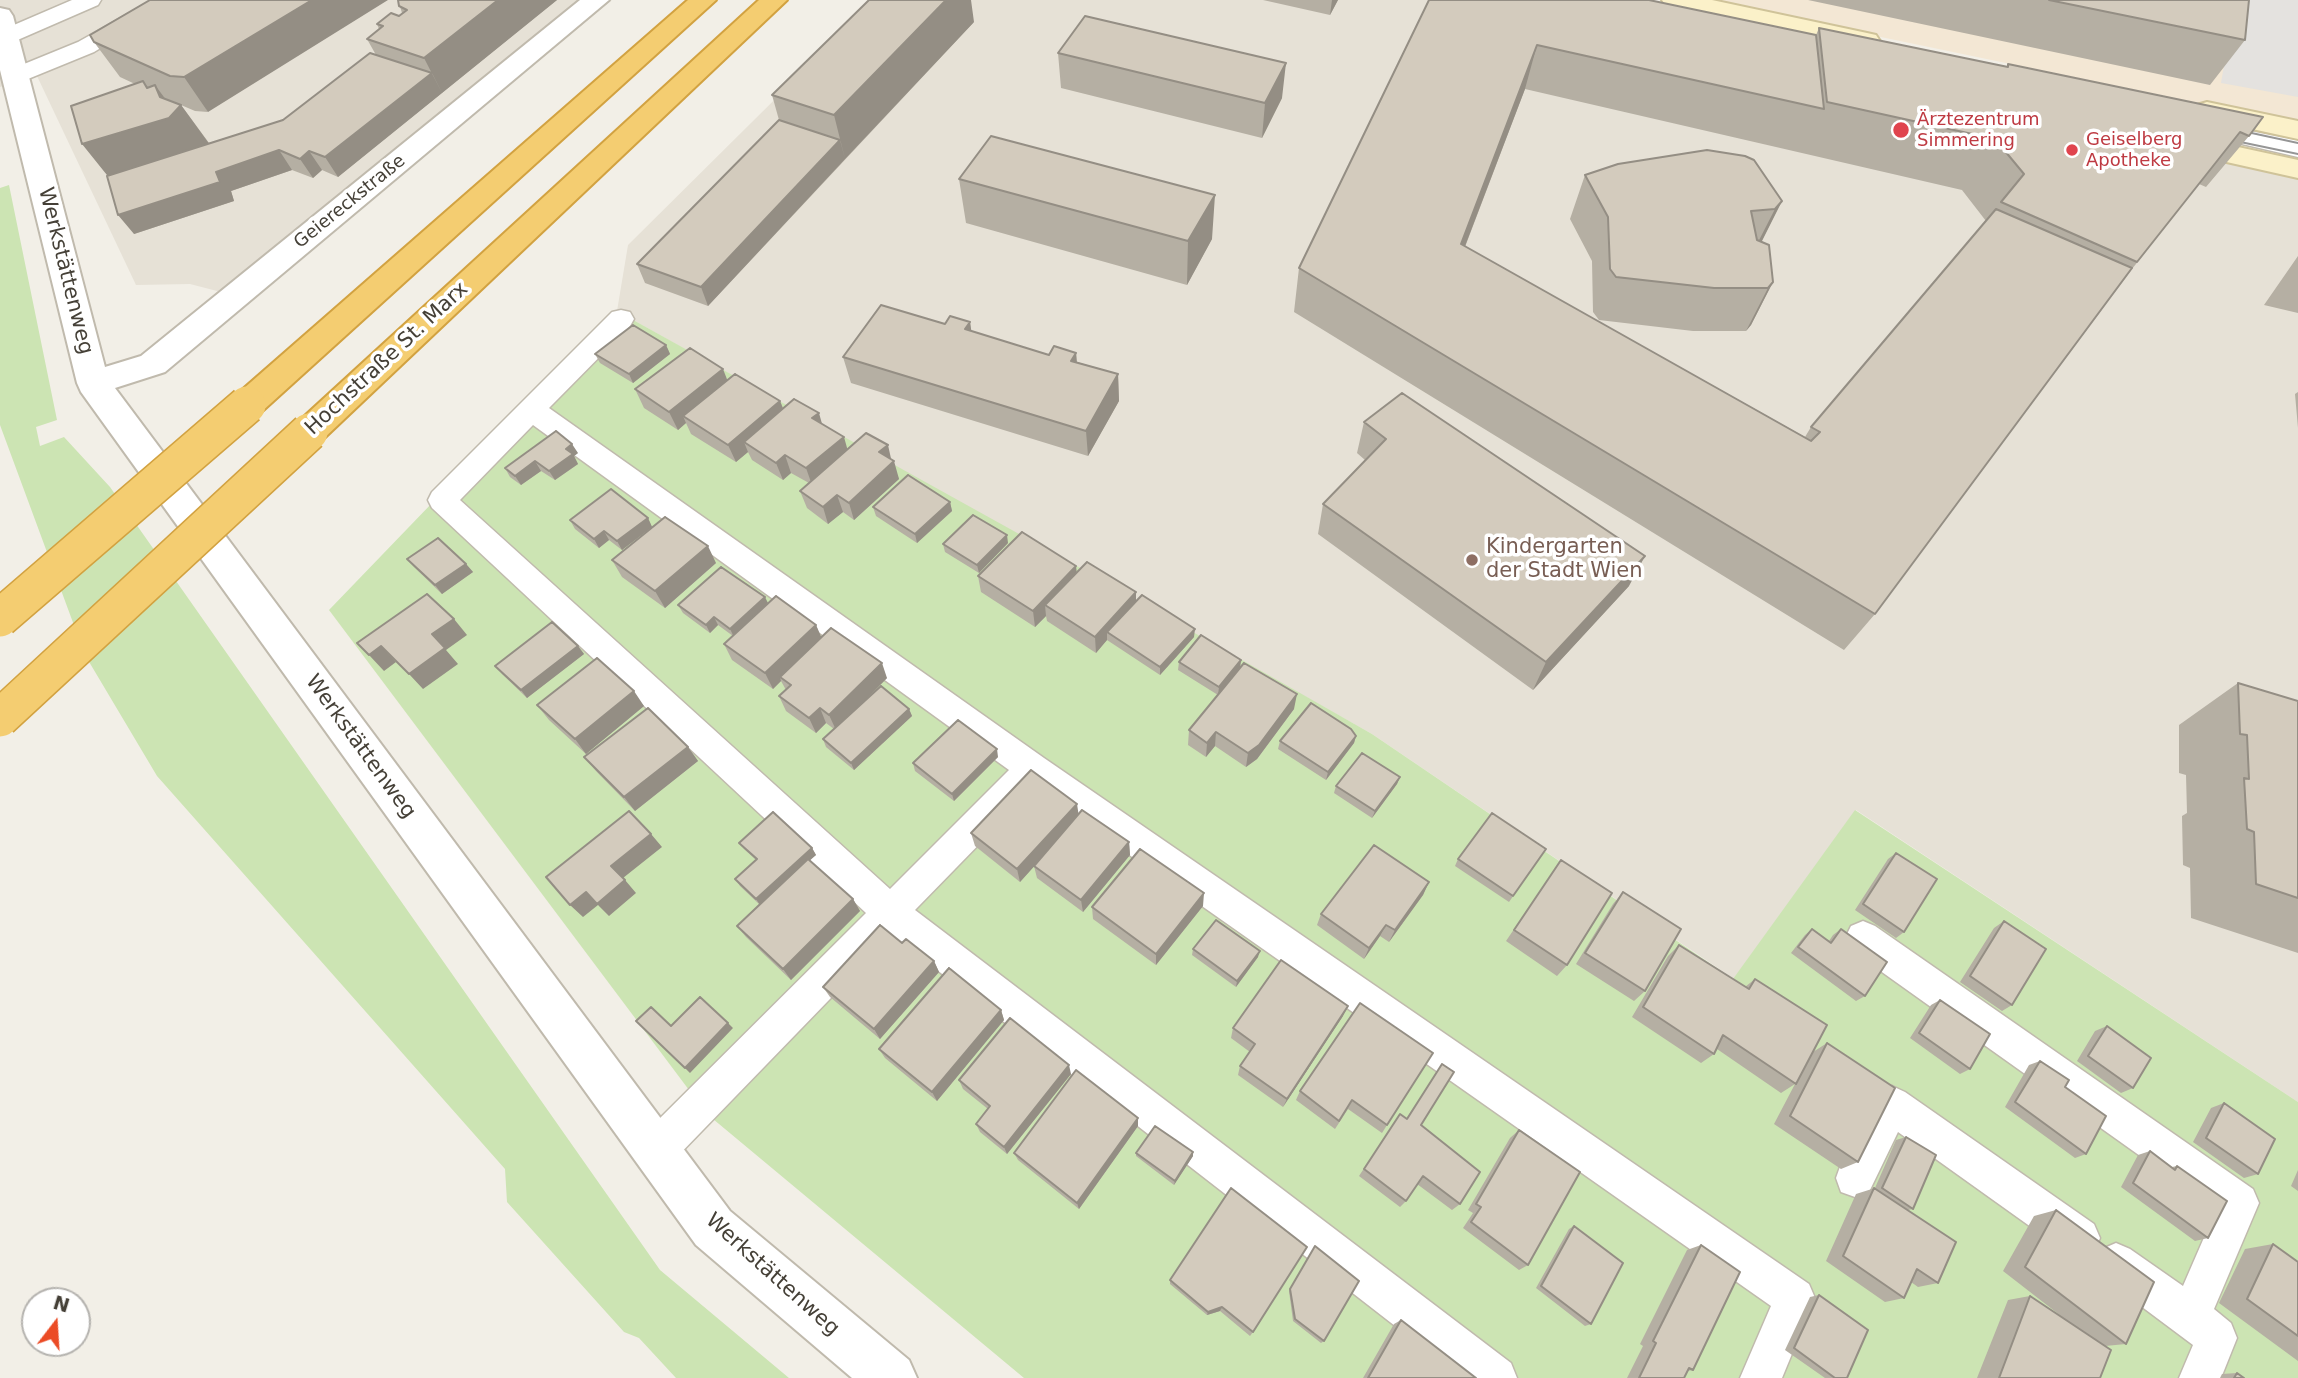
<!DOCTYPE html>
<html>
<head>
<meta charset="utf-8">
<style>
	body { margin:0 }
	#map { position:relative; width:2298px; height:1378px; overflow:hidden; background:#f2efe7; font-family:"DejaVu Sans",sans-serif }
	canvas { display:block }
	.north { position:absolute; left:21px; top:1287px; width:70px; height:70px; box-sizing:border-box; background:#fff; border:2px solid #b5b3af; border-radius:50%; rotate:17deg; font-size:19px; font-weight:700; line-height:28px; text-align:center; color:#454037 }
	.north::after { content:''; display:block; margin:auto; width:24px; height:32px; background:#eb4b25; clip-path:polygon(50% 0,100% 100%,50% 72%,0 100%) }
</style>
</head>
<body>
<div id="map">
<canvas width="2298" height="1378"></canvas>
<div class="north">N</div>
</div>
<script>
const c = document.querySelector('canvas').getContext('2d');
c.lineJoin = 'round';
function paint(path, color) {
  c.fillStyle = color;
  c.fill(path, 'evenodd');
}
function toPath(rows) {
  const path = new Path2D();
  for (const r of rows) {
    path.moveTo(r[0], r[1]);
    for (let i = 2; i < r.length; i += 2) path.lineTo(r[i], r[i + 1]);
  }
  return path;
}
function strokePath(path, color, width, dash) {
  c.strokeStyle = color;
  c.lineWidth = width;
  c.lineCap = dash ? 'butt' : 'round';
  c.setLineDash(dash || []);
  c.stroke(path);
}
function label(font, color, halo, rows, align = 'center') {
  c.font = font + ' "DejaVu Sans",sans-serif';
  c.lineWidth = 7;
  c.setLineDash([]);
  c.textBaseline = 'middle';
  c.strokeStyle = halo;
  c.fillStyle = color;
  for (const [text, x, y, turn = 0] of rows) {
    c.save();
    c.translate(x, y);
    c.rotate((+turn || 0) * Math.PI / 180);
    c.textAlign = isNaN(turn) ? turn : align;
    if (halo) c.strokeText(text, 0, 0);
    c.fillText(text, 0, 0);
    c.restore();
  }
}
const residential = toPath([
	[0,0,612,0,252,300,190,284,136,285,37,76,0,87],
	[875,0,1432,0,2222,163,2298,155,2298,1102,1856,810,1734,979,1372,734,617,311,628,245]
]);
const commercial = toPath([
	[1703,0,2298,0,2298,125,2275,119]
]);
const green = toPath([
	[9,185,57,420,36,427,40,446,64,437,110,487,660,1270,789,1378,676,1378,639,1338,624,1332,507,1202,505,1169,157,776,85,655,0,425,0,188],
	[617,311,1084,570,1372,734,1733,979,1855,810,2298,1102,2298,1378,1024,1378,707,1114,329,610]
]);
const parking = toPath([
	[2217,0,2298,0,2298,97,2221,83,2227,48]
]);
const lane = toPath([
	[72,0,101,0,98,5,13,42,0,42,0,31,72,0],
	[153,0,180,0,94,52,23,81,15,83,4,76,7,71,78,42,153,0],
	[2207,122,2298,141,2298,157,2199,134,2195,129,2199,124,2207,122],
	[621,310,630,312,634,319,630,326,549,408,1044,758,1809,1284,1815,1298,1782,1378,1740,1378,1771,1306,1034,788,915,910,1511,1363,1517,1378,1462,1378,892,935,670,1164,656,1169,642,1164,637,1150,642,1136,866,913,432,508,428,500,432,492,612,312,621,310],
	[533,425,1009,770,890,889,460,500,533,425],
	[1863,921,1875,926,2253,1189,2259,1203,2214,1309,2231,1323,2237,1338,2221,1378,2179,1378,2193,1345,2102,1277,2096,1263,2102,1249,2116,1243,2130,1249,2183,1286,2216,1210,1851,950,1845,938,1851,926,1863,921],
	[1892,1086,1905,1092,2094,1224,2100,1238,2094,1252,2080,1258,2066,1252,1898,1132,1869,1192,1855,1197,1841,1192,1836,1178,1841,1164,1879,1092,1892,1086]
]);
const street = toPath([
	[580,0,609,0,165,372,115,388,730,1211,909,1360,917,1378,852,1378,696,1245,81,392,77,383,0,70,0,8,9,10,13,16,105,367,141,356,580,0]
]);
const secondary = toPath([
	[1662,0,1712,0,1867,33,1876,35,1880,41,1876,47,1867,49,1675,8,1666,6,1662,0],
	[2207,102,2298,121,2298,139,2197,117,2193,111,2197,105,2207,102],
	[2183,135,2298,160,2298,178,2173,150,2169,144,2173,138,2183,135]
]);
const highway = toPath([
	[688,0,716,0,259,414,247,417,235,414,230,405,235,396,688,0],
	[759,0,787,0,321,441,309,445,297,441,292,432,297,423,759,0]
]);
const tram = toPath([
	[2233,129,2298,143],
	[2226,139,2298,154]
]);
const highwayBridge = toPath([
	[0,618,247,405],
	[0,718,309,432]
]);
const wall = toPath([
	[150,0,208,112,195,111,181,105,209,143,283,120,376,55,367,39,379,29,377,24,399,16,402,13,398,0,557,0,338,177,322,170,313,178,292,170,231,191,234,201,134,234,135,84,120,77,94,42],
	[1263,0,1338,0,1330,15],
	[1429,0,1816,35,1819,28,2006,67,2008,64,2263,117,2249,136,2206,187,2199,184,2132,269,1875,614,1844,650,1294,312,1299,268],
	[1525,89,1962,190,1986,221,1811,427,1805,437,1465,247],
	[1808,0,2249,0,2245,40,2210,85],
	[974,22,708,306,645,283,637,264,779,120,772,95],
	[1058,53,1282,98,1262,138,1061,88],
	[1585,175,1782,201,1761,242,1773,282,1751,325,1746,331,1693,331,1599,320,1593,312,1592,261,1570,219],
	[959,179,1212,239,1187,285,966,223],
	[2298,256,2298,313,2264,305],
	[970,322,971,331,1049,355,1076,353,1077,362,1118,374,1119,401,1088,456,851,383,843,357,945,324],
	[666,345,670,354,633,383,600,363,595,354],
	[727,380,780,401,783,408,822,424,847,450,891,460,899,479,854,520,843,512,828,524,807,508,800,491,809,483,791,473,783,480,752,460,748,452,736,462,691,434,686,423,678,430,644,408,635,389],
	[2298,392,2298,428,2295,394],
	[1364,422,1629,586,1533,690,1318,534,1323,504,1365,460,1357,453],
	[578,453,574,456,578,464,555,480,541,471,521,485,510,477,505,468],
	[950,502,952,511,917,543,876,516,873,507],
	[648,518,652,527,622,550,609,540,599,548,575,529,570,520],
	[1008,543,979,573,945,552,943,544],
	[407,559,466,564,473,572,442,594,414,567],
	[612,560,716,563,665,608,622,577],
	[1077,572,1136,601,1194,637,1160,675,1107,640,1096,653,1047,621,1046,616,1035,627,981,592,978,576],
	[768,603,816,625,821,638,887,678,864,701,909,709,912,716,854,770,826,747,823,739,834,729,826,723,816,733,786,711,779,696,786,690,781,681,773,689,732,660,724,644,733,636,718,625,710,633,683,613,678,605],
	[578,646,584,654,527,698,502,674,495,666],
	[1241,660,1240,668,1294,709,1257,759,1246,767,1215,746,1206,757,1188,745,1189,730,1218,695,1178,670,1179,662],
	[2238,683,2298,701,2298,953,2191,918,2190,868,2183,865,2182,816,2187,813,2186,775,2179,773,2179,725],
	[537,705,644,706,586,754,549,720],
	[1356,736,1354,743,1326,780,1278,749,1280,741],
	[688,747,698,761,635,811,596,771,584,757],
	[998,757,954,801,915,771,913,763],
	[1400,777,1397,784,1372,818,1334,793,1336,786],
	[1078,815,1129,842,1130,855,1083,912,1037,878,1034,866,1020,882,975,846,971,833],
	[739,843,812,848,816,855,809,860,853,899,860,911,791,980,746,937,737,926,759,904,740,886,735,879,756,860,744,849],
	[1546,849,1509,902,1455,866,1458,859],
	[1896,853,1904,932,1896,938,1855,910,1888,859],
	[1561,860,1567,965,1557,976,1506,941],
	[1429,882,1423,895,1389,942,1380,936,1364,959,1317,925,1321,914],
	[1623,892,1645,991,1634,1001,1576,964,1613,904],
	[1203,906,1156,965,1093,919,1092,907],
	[2004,921,2012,1005,2002,1011,1960,982,1994,928],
	[1812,929,1829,941,1833,935,1841,929,1865,996,1856,1001,1791,953,1805,935],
	[902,943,934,961,939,972,880,1039,830,997,823,987],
	[1679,945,1745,987,1755,979,1813,1052,1827,1043,1858,1162,1841,1169,1774,1124,1795,1084,1781,1093,1717,1049,1714,1054,1701,1063,1632,1017,1668,956],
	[1193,949,1258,957,1236,987,1192,955],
	[1940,1000,1970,1069,1960,1074,1910,1038,1931,1005],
	[1360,1003,1387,1125,1382,1133,1348,1109,1335,1129,1296,1100,1300,1091],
	[1001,1010,1004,1020,937,1101,885,1058,879,1049],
	[1343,1016,1283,1107,1238,1075,1240,1066,1250,1052,1231,1038,1233,1028],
	[2107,1026,2133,1088,2121,1093,2077,1061,2095,1031],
	[2040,1061,2065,1087,2086,1154,2075,1158,2005,1107,2029,1065],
	[1442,1064,1421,1125,1460,1204,1452,1210,1417,1184,1406,1201,1400,1207,1359,1176,1400,1114,1406,1119],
	[1071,1074,1007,1154,980,1132,976,1124,988,1109,963,1089,959,1080],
	[2224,1103,2258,1174,2244,1178,2193,1142,2211,1108],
	[1138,1118,1138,1126,1079,1209,1018,1160,1014,1153],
	[1519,1130,1528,1265,1519,1270,1463,1228,1473,1213,1468,1210,1510,1138],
	[1906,1137,1913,1209,1908,1210,1938,1283,1918,1287,1911,1282,1904,1298,1885,1302,1826,1261,1856,1194,1875,1188,1896,1140],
	[2150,1151,2172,1167,2177,1166,2208,1238,2195,1241,2121,1187,2138,1155],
	[1136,1153,1193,1156,1174,1185,1136,1156],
	[2298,1170,2298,1191,2291,1186],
	[1231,1188,1253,1332,1250,1336,1220,1311,1207,1315,1170,1284,1170,1280],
	[2056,1210,2126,1344,2105,1346,2100,1378,1977,1378,2008,1300,2030,1296,2061,1316,2003,1271,2034,1216],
	[1574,1226,1591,1324,1585,1326,1536,1288,1569,1229],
	[2273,1244,2298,1262,2298,1361,2219,1303,2245,1249],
	[1701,1245,1693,1370,1687,1371,1684,1378,1627,1378,1643,1346,1640,1344,1687,1250],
	[1315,1246,1324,1341,1321,1343,1293,1321,1289,1291],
	[1819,1295,1847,1378,1825,1378,1785,1350,1810,1297],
	[1401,1320,1476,1378,1363,1378,1394,1324],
	[2237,1373,2244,1378,2220,1378,2222,1374]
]);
const shadedWall = toPath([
	[312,0,388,0,208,112,184,77],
	[498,0,557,0,442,93,424,58],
	[946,0,971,0,974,22,845,159,834,115],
	[1332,0,1338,0,1330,15],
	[1537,45,1525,89,1449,288,1461,244],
	[1286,63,1282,98,1262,138,1265,103],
	[432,73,442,93,338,177,325,157],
	[143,81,170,117,160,97,155,85,175,112,181,105,218,156,123,195,82,144,147,88],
	[840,140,845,159,708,306,701,287],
	[279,150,292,170,231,191,234,201,134,234,118,215,216,172],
	[309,151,322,170,313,178,300,159],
	[1215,195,1212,239,1187,285,1188,241],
	[1782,201,1760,245,1753,252,1775,209],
	[1773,282,1751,325,1746,331,1768,288],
	[970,322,974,349,965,329],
	[666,345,670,354,633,383,629,374],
	[1076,353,1078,379,1071,361],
	[723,369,730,387,683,416,686,423,678,430,669,412],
	[1118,374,1119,401,1088,456,1086,431],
	[780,401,787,419,744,442,748,452,736,462,728,445],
	[819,413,824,431,812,418],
	[844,437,849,455,812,485,806,468],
	[572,444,578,453,574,456,578,464,555,480,549,471,566,449],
	[888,445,892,463,879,452],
	[785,455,791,473,783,480,776,463],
	[535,461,541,471,521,485,515,476],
	[894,461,899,479,854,520,849,503],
	[837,495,843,512,828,524,823,507],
	[950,502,952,511,917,543,915,534],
	[648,518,652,527,622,550,617,541],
	[604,531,609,540,599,548,594,539],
	[1007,535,1008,543,979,573,977,565],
	[708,546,716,563,665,608,655,591],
	[1645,556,1629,586,1533,690,1546,662],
	[466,564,473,572,442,594,435,585],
	[1076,566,1078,583,1045,605,1046,616,1035,627,1033,611],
	[1136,592,1136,609,1107,632,1107,640,1096,653,1095,637],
	[765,597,769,605,734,637,730,629],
	[714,617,718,625,710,633,706,625],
	[454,619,467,635,446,650,458,664,423,689,409,674,432,634],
	[816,625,823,641,780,677,781,681,773,689,765,673],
	[1195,629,1194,637,1160,675,1160,667],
	[381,646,396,662,384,671,369,655],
	[578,646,584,654,527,698,521,690],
	[1241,660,1240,668,1218,695,1219,687],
	[882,663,887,678,836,730,829,715],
	[634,691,644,706,586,754,575,739],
	[1297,694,1294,709,1257,759,1246,767,1248,753],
	[820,708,826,723,816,733,809,718],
	[909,709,912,716,854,770,851,763],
	[1216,732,1215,746,1206,757,1207,743],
	[1356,736,1354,743,1326,780,1328,772],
	[688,747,698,761,635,811,624,797],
	[997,749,998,757,954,801,952,794],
	[1400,777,1397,784,1372,818,1375,811],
	[1077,804,1079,817,1020,882,1017,869],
	[651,834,662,847,623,878,611,866],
	[1129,842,1130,855,1083,912,1081,900],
	[812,848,816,855,760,905,756,899],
	[625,880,636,893,609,916,598,905,583,917,570,905,586,892],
	[1429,882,1423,895,1389,942,1395,930],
	[1204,893,1203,906,1156,965,1156,954],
	[853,899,860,911,791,980,783,969],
	[1386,925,1380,936,1364,959,1369,948],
	[1260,951,1258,957,1236,987,1237,981],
	[934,961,939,972,880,1039,874,1029],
	[1348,1006,1343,1016,1283,1107,1287,1099],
	[1001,1010,1004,1020,937,1101,932,1092],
	[728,1023,733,1028,690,1073,685,1068],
	[1069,1065,1071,1074,1007,1154,1004,1147],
	[1138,1118,1138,1126,1079,1209,1077,1203],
	[1193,1152,1193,1156,1174,1185,1175,1181],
	[1222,1307,1220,1311,1207,1315,1208,1312]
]);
const building = toPath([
	[150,0,312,0,184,77,170,76,94,42,90,35,150,0],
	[398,0,498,0,424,58,367,39,383,26,377,24,391,13,399,16,407,10,399,6,398,0],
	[869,0,946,0,834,115,772,95,869,0],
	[1429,0,1649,0,1816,35,1824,109,1537,45,1461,244,1811,441,1820,432,1811,427,1996,209,2132,268,1875,614,1299,268,1429,0],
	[2049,0,2249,0,2245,40,2049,0],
	[1085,16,1286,63,1265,103,1058,53,1085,16],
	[1819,28,2008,67,2008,64,2263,117,2249,136,2240,132,2137,262,2001,202,2024,174,1995,139,1827,102,1819,28],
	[370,53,432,73,325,157,309,151,300,159,279,150,216,172,220,182,118,215,107,176,283,120,370,53],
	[143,81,147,88,155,85,160,97,181,105,169,118,82,144,71,106,143,81],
	[779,120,840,140,701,287,637,264,779,120],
	[991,136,1215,195,1188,241,959,179,991,136],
	[1707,150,1745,156,1754,160,1782,201,1775,209,1751,211,1757,240,1769,245,1773,282,1768,288,1714,288,1616,277,1610,269,1608,217,1585,175,1618,164,1707,150],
	[881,305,945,324,950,316,970,322,965,329,1049,355,1054,346,1076,353,1071,361,1118,374,1086,431,843,357,881,305],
	[633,325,666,345,629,374,595,354,633,325],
	[690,348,723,369,669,412,635,389,690,348],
	[735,374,780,401,728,445,683,416,735,374],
	[1402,393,1645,556,1546,662,1323,504,1386,439,1364,422,1402,393],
	[794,399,819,413,812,418,844,437,806,468,785,455,776,463,744,442,794,399],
	[556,431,572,444,566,449,573,454,549,471,535,461,515,476,505,468,556,431],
	[866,433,888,445,879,452,894,461,849,503,837,495,823,507,800,491,866,433],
	[908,475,950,502,915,534,873,507,908,475],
	[611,489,648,518,617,541,604,531,594,539,570,520,611,489],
	[973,515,1007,535,977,565,943,544,973,515],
	[665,517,708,546,655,591,612,560,665,517],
	[1022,532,1076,566,1033,611,978,576,1022,532],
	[438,538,466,564,435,585,407,559,438,538],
	[1087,562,1136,592,1095,637,1045,605,1087,562],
	[721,567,765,597,730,629,714,617,706,625,678,605,721,567],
	[427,594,454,619,432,634,445,648,409,674,381,646,369,655,357,643,427,594],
	[1142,595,1195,629,1160,667,1107,632,1142,595],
	[776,596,816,625,765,673,724,644,776,596],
	[552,622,578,646,521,690,495,666,552,622],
	[831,628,882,663,829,715,820,708,809,718,779,696,791,685,780,677,831,628],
	[1201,635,1241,660,1219,687,1179,662,1201,635],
	[597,658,634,691,575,739,537,705,597,658],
	[1244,663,1297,694,1259,745,1248,753,1216,732,1207,743,1189,730,1244,663],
	[2238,683,2298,701,2298,898,2256,884,2254,832,2247,829,2244,778,2249,779,2247,735,2240,734,2238,683],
	[881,686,909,709,851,763,823,739,881,686],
	[1311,703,1351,729,1356,736,1328,772,1280,741,1311,703],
	[648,708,688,747,624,797,584,757,648,708],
	[958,720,997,749,952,794,913,763,958,720],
	[1362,753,1400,777,1375,811,1336,786,1362,753],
	[1031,770,1077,804,1017,869,971,833,1031,770],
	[1082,810,1129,842,1081,900,1034,866,1082,810],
	[629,811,651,834,611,866,625,880,597,904,586,892,570,905,546,877,629,811],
	[773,812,812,848,756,899,735,879,757,859,739,843,773,812],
	[1492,813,1546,849,1513,896,1458,859,1492,813],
	[1374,845,1429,882,1395,930,1386,925,1369,948,1321,914,1374,845],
	[1140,849,1204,893,1156,954,1092,907,1140,849],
	[1896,853,1937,879,1904,932,1863,904,1896,853],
	[808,859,853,899,783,969,737,926,808,859],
	[1561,860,1612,893,1567,965,1514,930,1561,860],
	[1623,892,1681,929,1645,991,1585,953,1623,892],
	[1216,920,1260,951,1237,981,1193,949,1216,920],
	[2004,921,2046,949,2012,1005,1970,976,2004,921],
	[880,925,902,943,906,939,934,961,874,1029,823,987,880,925],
	[1812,929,1831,943,1841,929,1887,962,1865,996,1798,947,1812,929],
	[1679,945,1749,989,1755,979,1827,1025,1796,1084,1723,1035,1714,1054,1643,1007,1679,945],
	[1281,960,1348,1006,1287,1099,1240,1066,1255,1044,1233,1028,1281,960],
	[949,968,1001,1010,932,1092,879,1049,949,968],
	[700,997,728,1023,685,1068,636,1021,651,1007,671,1026,700,997],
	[1940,1000,1990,1034,1970,1069,1919,1033,1940,1000],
	[1360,1003,1433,1053,1387,1125,1352,1100,1339,1121,1300,1091,1360,1003],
	[1010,1018,1069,1065,1004,1147,976,1124,990,1106,959,1080,1010,1018],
	[2107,1026,2151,1058,2133,1088,2088,1056,2107,1026],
	[1827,1043,1895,1088,1858,1162,1790,1116,1827,1043],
	[2040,1061,2069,1080,2065,1087,2106,1116,2086,1154,2015,1102,2040,1061],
	[1442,1064,1454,1072,1421,1125,1480,1172,1460,1204,1423,1176,1406,1201,1364,1169,1400,1114,1407,1119,1442,1064],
	[1076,1070,1138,1118,1077,1203,1014,1153,1076,1070],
	[2224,1103,2275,1139,2258,1174,2206,1138,2224,1103],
	[1155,1126,1193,1152,1175,1181,1136,1153,1155,1126],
	[1519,1130,1580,1172,1528,1265,1471,1222,1481,1207,1476,1204,1519,1130],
	[1906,1137,1936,1155,1913,1209,1882,1188,1906,1137],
	[2150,1151,2175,1170,2177,1166,2227,1201,2208,1238,2133,1183,2150,1151],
	[1231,1188,1307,1247,1253,1332,1222,1307,1208,1312,1170,1280,1231,1188],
	[1874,1188,1956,1242,1938,1283,1917,1269,1904,1298,1843,1256,1874,1188],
	[2056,1210,2154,1282,2126,1344,2025,1267,2056,1210],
	[1574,1226,1623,1263,1591,1324,1541,1286,1574,1226],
	[2273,1244,2298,1262,2298,1336,2247,1299,2273,1244],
	[1701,1245,1740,1272,1693,1370,1689,1368,1684,1378,1639,1378,1656,1343,1653,1341,1701,1245],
	[1315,1246,1359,1281,1324,1341,1295,1319,1290,1289,1315,1246],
	[1819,1295,1868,1330,1847,1378,1835,1378,1794,1348,1819,1295],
	[2030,1296,2111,1350,2100,1378,1999,1378,2030,1296],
	[1401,1320,1476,1378,1368,1378,1401,1320],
	[2237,1373,2244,1378,2234,1378,2237,1373]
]);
const markers = [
	[1901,130,9,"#e0444e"],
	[2072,150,7,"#e0444e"],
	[1472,560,7,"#8d6e63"]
];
const farHealthnames = [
	["Ärztezentrum",1917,120],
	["Simmering",1917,141],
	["Geiselberg",2086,140],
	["Apotheke",2086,161]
];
const farStreetnames = [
	["Geiereckstraße",350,202,-39]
];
const streetNames = [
	["Werkstättenweg",65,271,76],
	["Hochstraße St. Marx",387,359,-43],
	["Werkstättenweg",360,747,54],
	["Werkstättenweg",772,1275,42]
];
const educationNames = [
	["Kindergarten",1486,548],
	["der Stadt Wien",1486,572]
];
paint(residential, '#e6e1d6');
paint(commercial, '#f3e7d4');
paint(green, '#cce4b3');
paint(parking, '#e4e2df');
strokePath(lane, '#c0baad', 3);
strokePath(street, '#c0baad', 4);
strokePath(secondary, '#cfc399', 4);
strokePath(highway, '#d2a241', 4);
paint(lane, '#fff');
paint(street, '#fff');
paint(secondary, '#fbf1c9');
paint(highway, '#f4cd71');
strokePath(tram, '#969696', 2);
strokePath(highwayBridge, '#d2a241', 40, []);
strokePath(highwayBridge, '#f4cd71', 37);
paint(wall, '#b5afa3');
paint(shadedWall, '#948e84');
paint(building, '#d3cbbd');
strokePath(building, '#948e84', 2);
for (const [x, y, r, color] of markers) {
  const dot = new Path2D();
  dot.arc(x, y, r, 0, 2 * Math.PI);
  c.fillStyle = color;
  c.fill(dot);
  strokePath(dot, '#fff', 2.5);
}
label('18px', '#be3a42', '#fff', farHealthnames, 'left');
label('18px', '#454037', '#fff', farStreetnames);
label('21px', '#454037', '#fff', streetNames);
label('21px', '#785e54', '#fff', educationNames, 'left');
</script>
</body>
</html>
